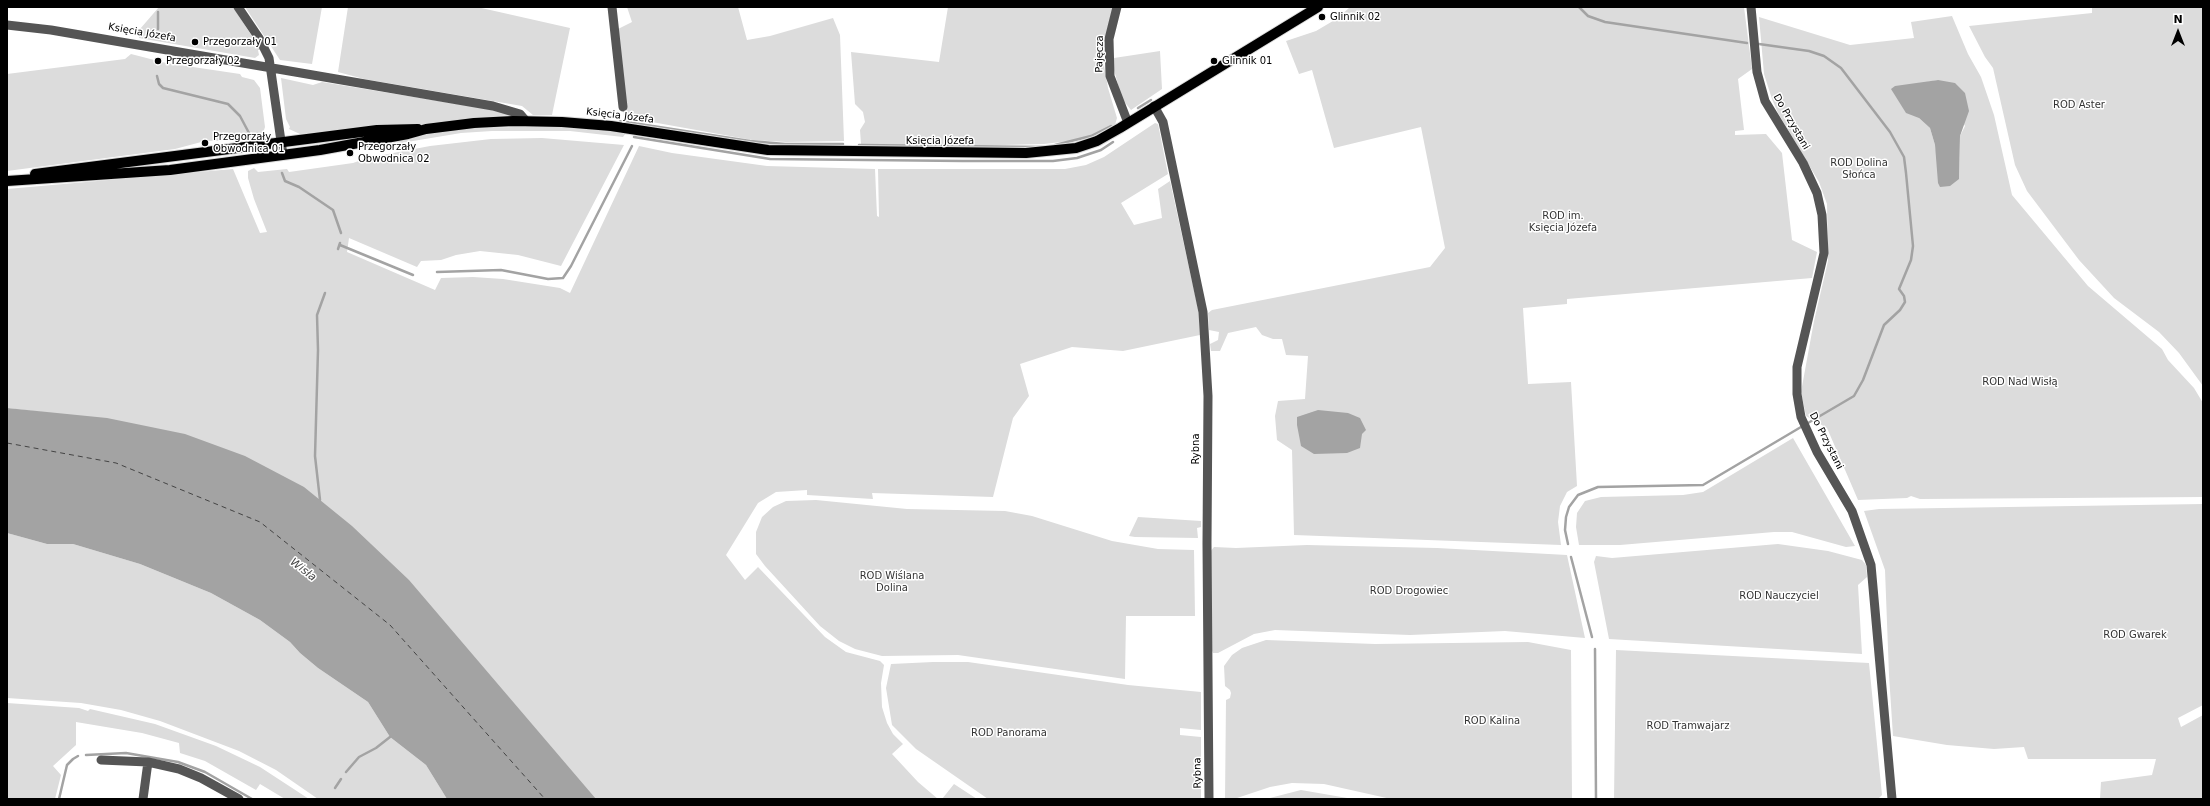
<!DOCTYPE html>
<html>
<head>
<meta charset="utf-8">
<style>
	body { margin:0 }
	#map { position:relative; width:2210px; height:806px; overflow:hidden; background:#fff; font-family:"DejaVu Sans",sans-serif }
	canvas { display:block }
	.frame { position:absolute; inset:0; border:8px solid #000; pointer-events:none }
	.north { position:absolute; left:2158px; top:12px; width:40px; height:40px; -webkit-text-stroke:3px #fff; paint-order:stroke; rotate:0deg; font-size:11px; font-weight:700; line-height:16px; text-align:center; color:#000 }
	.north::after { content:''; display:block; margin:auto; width:14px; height:18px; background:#000; clip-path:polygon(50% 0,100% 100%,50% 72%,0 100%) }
</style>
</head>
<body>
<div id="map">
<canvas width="2210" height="806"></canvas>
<div class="frame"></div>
<div class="north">N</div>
</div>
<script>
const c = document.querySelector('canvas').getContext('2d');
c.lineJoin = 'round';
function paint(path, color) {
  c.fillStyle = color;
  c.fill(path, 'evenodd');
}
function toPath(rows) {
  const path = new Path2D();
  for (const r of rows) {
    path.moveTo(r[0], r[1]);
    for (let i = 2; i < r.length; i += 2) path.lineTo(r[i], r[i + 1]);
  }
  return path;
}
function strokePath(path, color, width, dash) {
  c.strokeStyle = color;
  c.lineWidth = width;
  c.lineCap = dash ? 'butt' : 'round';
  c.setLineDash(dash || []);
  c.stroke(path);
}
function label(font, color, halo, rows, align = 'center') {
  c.font = font + ' "DejaVu Sans",sans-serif';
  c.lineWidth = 3;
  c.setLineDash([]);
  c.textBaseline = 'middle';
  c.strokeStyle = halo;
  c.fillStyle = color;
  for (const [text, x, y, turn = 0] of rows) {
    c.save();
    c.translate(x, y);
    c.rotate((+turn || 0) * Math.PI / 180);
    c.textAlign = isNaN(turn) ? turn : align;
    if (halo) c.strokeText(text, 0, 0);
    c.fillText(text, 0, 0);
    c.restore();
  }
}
const green = toPath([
	[159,7,233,7,261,50,258,50,259,55,255,58,139,38,140,29],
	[245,7,322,7,312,64,280,60],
	[348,7,477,7,570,28,552,115,533,115,522,106,364,79,338,72],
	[627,7,738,7,747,40,770,36,833,18,840,35,844,141,786,142,752,140,624,117,618,29,632,22],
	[948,7,1113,7,1103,59,1108,88,1117,118,1115,125,1086,139,1044,144,963,146,861,144,860,130,865,122,863,112,855,104,851,52,939,62],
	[1350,7,1744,7,1752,69,1738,79,1744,130,1735,131,1735,135,1766,134,1782,153,1792,240,1817,252,1812,278,1567,299,1567,304,1523,308,1528,384,1571,382,1577,486,1567,492,1560,506,1558,522,1561,545,1294,535,1292,450,1277,440,1275,416,1278,401,1305,399,1308,356,1286,355,1282,339,1273,339,1262,335,1256,327,1228,333,1220,351,1211,351,1210,344,1218,340,1219,332,1209,330,1208,313,1212,310,1430,267,1445,248,1421,127,1334,148,1312,70,1299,74,1286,41,1316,31,1338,18],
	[2092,7,2203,7,2203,386,2179,353,2159,332,2114,298,2079,260,2027,191,2015,165,1993,68,1985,57,1969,26,2092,13],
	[1952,16,1968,54,1981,77,1994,115,2012,195,2088,286,2162,349,2168,360,2194,388,2203,403,2203,497,1920,499,1911,496,1907,498,1858,500,1827,428,1806,416,1801,392,1814,321,1828,261,1827,204,1819,182,1778,113,1772,99,1764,74,1759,17,1850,45,1914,38,1911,22],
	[1938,80,1965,126,1960,136,1959,179,1938,163,1935,145,1930,128,1919,118,1917,84],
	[1160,51,1162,89,1131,110,1122,99,1114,70,1114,58],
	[131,54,166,63,240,74,242,77,254,80,260,88,265,127,263,133,251,140,205,141,175,149,7,171,7,74,125,59],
	[281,78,313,85,322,82,506,112,508,115,424,124,387,124,300,134,289,129,290,127,286,119],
	[1155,123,1158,124,1168,174,1121,203,1134,225,1162,218,1158,189,1170,181,1199,313,1200,335,1123,351,1072,347,1020,364,1029,396,1013,418,993,497,872,493,873,499,807,495,807,490,776,492,758,503,726,555,745,580,758,567,825,637,846,652,880,661,884,665,881,683,882,707,887,723,893,734,903,744,892,754,918,782,938,799,595,799,111,420,7,408,7,189,233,169,260,233,267,232,254,199,248,178,248,171,254,168,258,172,287,169,289,172,353,163,367,158,430,146,491,139,542,138,624,145,561,266,518,255,480,251,456,255,441,260,421,261,417,267,349,238,347,252,435,290,441,278,473,277,503,279,560,288,570,293,639,146,672,153,767,166,875,169,877,216,879,217,878,169,1065,169,1086,165,1104,157],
	[542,126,626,133,623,137,570,131,492,131,461,133,371,148,370,146,387,141,460,129],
	[1793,438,1855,546,1846,547,1792,532,1774,532,1620,545,1579,545,1576,527,1577,513,1585,501,1601,497,1683,495,1703,492],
	[816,500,907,509,1005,511,1032,516,1112,541,1158,549,1194,550,1195,616,1126,616,1125,679,958,655,882,656,855,649,839,641,820,626,765,566,756,554,756,532,762,517,773,507,786,501],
	[2203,504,2203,705,2178,718,2181,727,2203,715,2203,799,2100,799,2101,782,2152,775,2156,759,2028,759,2024,747,1994,749,1947,745,1893,736,1889,675,1885,570,1864,511,1879,509],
	[1138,517,1201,521,1201,527,1197,528,1198,538,1135,537,1129,536],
	[7,533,47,544,73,544,140,564,211,593,260,620,290,642,300,653,318,668,368,702,390,737,426,765,447,799,318,799,276,770,239,751,160,721,121,710,81,703,7,698],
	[1778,544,1828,551,1862,560,1866,565,1867,577,1858,585,1862,654,1609,639,1594,562,1596,556,1612,558],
	[1307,545,1437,548,1567,555,1585,638,1505,631,1410,635,1275,630,1254,634,1218,653,1213,653,1210,646,1210,552,1214,547,1236,548],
	[1266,640,1375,644,1528,642,1571,650,1572,799,1391,799,1324,784,1292,783,1270,787,1237,798,1225,799,1226,700,1230,698,1231,693,1230,690,1225,686,1224,666,1232,655,1242,648],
	[1616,650,1869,663,1882,795,1878,799,1614,799],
	[933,662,968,662,1128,685,1201,692,1201,730,1180,728,1180,735,1201,737,1201,799,988,799,916,749,892,725,886,688,891,664],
	[7,703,79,708,88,711,90,709,155,724,216,746,260,767,309,799,285,799,260,784,256,790,205,761,180,753,179,743,142,733,76,722,76,745,53,766,61,775,55,799,7,799],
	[954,784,977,799,942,799],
	[1301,790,1353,799,1266,799]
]);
const water = toPath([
	[1938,80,1955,83,1965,93,1969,111,1960,136,1959,179,1950,186,1940,187,1938,183,1935,145,1930,128,1919,118,1906,113,1891,89,1895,86],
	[7,408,107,418,185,434,245,456,304,487,352,526,409,580,596,799,447,799,426,765,390,737,368,702,318,668,300,653,290,642,260,620,211,593,140,564,73,544,47,544,7,533],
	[1318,410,1348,413,1360,418,1366,430,1362,434,1360,448,1347,453,1314,454,1301,446,1297,425,1297,417]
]);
const stream = toPath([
	[1579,7,1588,16,1605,22,1747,43],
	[158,29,158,12],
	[1759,44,1809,51,1824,56,1841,68,1890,132,1904,157,1906,173,1913,246,1911,260,1899,289,1904,296,1905,302,1900,310,1884,325,1863,380,1854,396,1808,423],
	[157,76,159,84,163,88,228,104,240,116,249,133],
	[1138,108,1151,100],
	[620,121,750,141,785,144,843,144],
	[634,137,770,159,963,161,1053,161,1077,158,1101,150,1113,142],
	[859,145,1042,147],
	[1055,145,1091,136,1111,126],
	[282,173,285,181,299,187,333,210,341,233],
	[340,245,413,275],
	[338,249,340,243],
	[437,272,501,270,548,279,563,278,571,266,632,146],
	[320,500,315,456,318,350,317,315,325,293],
	[1568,544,1565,530,1566,517,1569,507,1578,495,1598,487,1703,485,1801,427],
	[1571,557,1592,637],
	[1595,649,1596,799],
	[86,755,126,753,178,762,205,772,252,799],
	[346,772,359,757,376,748,390,737],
	[335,788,341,779],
	[59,799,67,765,73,759,78,756]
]);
const ferry = toPath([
	[7,443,116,463,260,522,390,625,545,799]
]);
const minor = toPath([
	[238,7,259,38,269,58,283,155],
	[612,7,623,107],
	[1117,7,1109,39,1110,76,1128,123],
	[1751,7,1757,72,1765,101,1803,163,1817,193,1822,215,1824,253,1797,367,1797,394,1801,417,1817,452,1852,511,1871,565,1892,799],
	[7,25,51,30,493,106,520,114,526,121],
	[1154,106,1163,122,1203,312,1208,396,1207,543,1209,799],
	[101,760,148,762,179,769,201,778,239,799],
	[143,799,148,762]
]);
const major = toPath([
	[35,174,377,130,418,129],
	[7,181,170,170,320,150,408,134,426,129,474,123,513,121,562,122,611,126,768,150,1026,153,1076,148,1097,141,1120,128,1318,7]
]);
const markers = [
	[1322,17,4,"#000"],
	[195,42,4,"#000"],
	[158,61,4,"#000"],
	[1214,61,4,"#000"],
	[205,143,4,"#000"],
	[350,153,4,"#000"]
];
const poiNames = [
	["Glinnik 02",1330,17],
	["Przegorzały 01",203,42],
	["Przegorzały 02",166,61],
	["Glinnik 01",1222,61],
	["Przegorzały",213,137],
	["Obwodnica 01",213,149],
	["Przegorzały",358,147],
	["Obwodnica 02",358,159]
];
const streetNames = [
	["Księcia Józefa",142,33,10],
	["Pajęcza",1100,54,-89],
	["Księcia Józefa",620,116,7],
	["Do Przystani",1791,122,60],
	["Księcia Józefa",940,141],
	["Do Przystani",1826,441,63],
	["Rybna",1196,449,-90],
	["Rybna",1198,773,-91]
];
const parkNames = [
	["ROD Aster",2079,105],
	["ROD Dolina",1859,163],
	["Słońca",1859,175],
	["ROD im.",1563,216],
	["Księcia Józefa",1563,228],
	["ROD Nad Wisłą",2020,382],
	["ROD Wiślana",892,576],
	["Dolina",892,588],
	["ROD Drogowiec",1409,591],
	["ROD Nauczyciel",1779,596],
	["ROD Gwarek",2135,635],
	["ROD Kalina",1492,721],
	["ROD Tramwajarz",1688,726],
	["ROD Panorama",1009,733]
];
const waterNames = [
	["Wisła",303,570,38]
];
paint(green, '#dcdcdc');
paint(water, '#a3a3a3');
strokePath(stream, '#a3a3a3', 2.5);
strokePath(ferry, '#444', 1, [5, 4]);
strokePath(major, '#dbdbdb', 12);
strokePath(minor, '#555', 9);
strokePath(major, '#000', 10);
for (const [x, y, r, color] of markers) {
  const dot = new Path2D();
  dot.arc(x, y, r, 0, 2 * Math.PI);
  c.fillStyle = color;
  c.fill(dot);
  strokePath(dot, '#fff', 1.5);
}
label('10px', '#000', '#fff', poiNames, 'left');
label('10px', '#000', '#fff', streetNames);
label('10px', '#333', '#fff', parkNames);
label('italic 11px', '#444', '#fff', waterNames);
</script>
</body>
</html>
